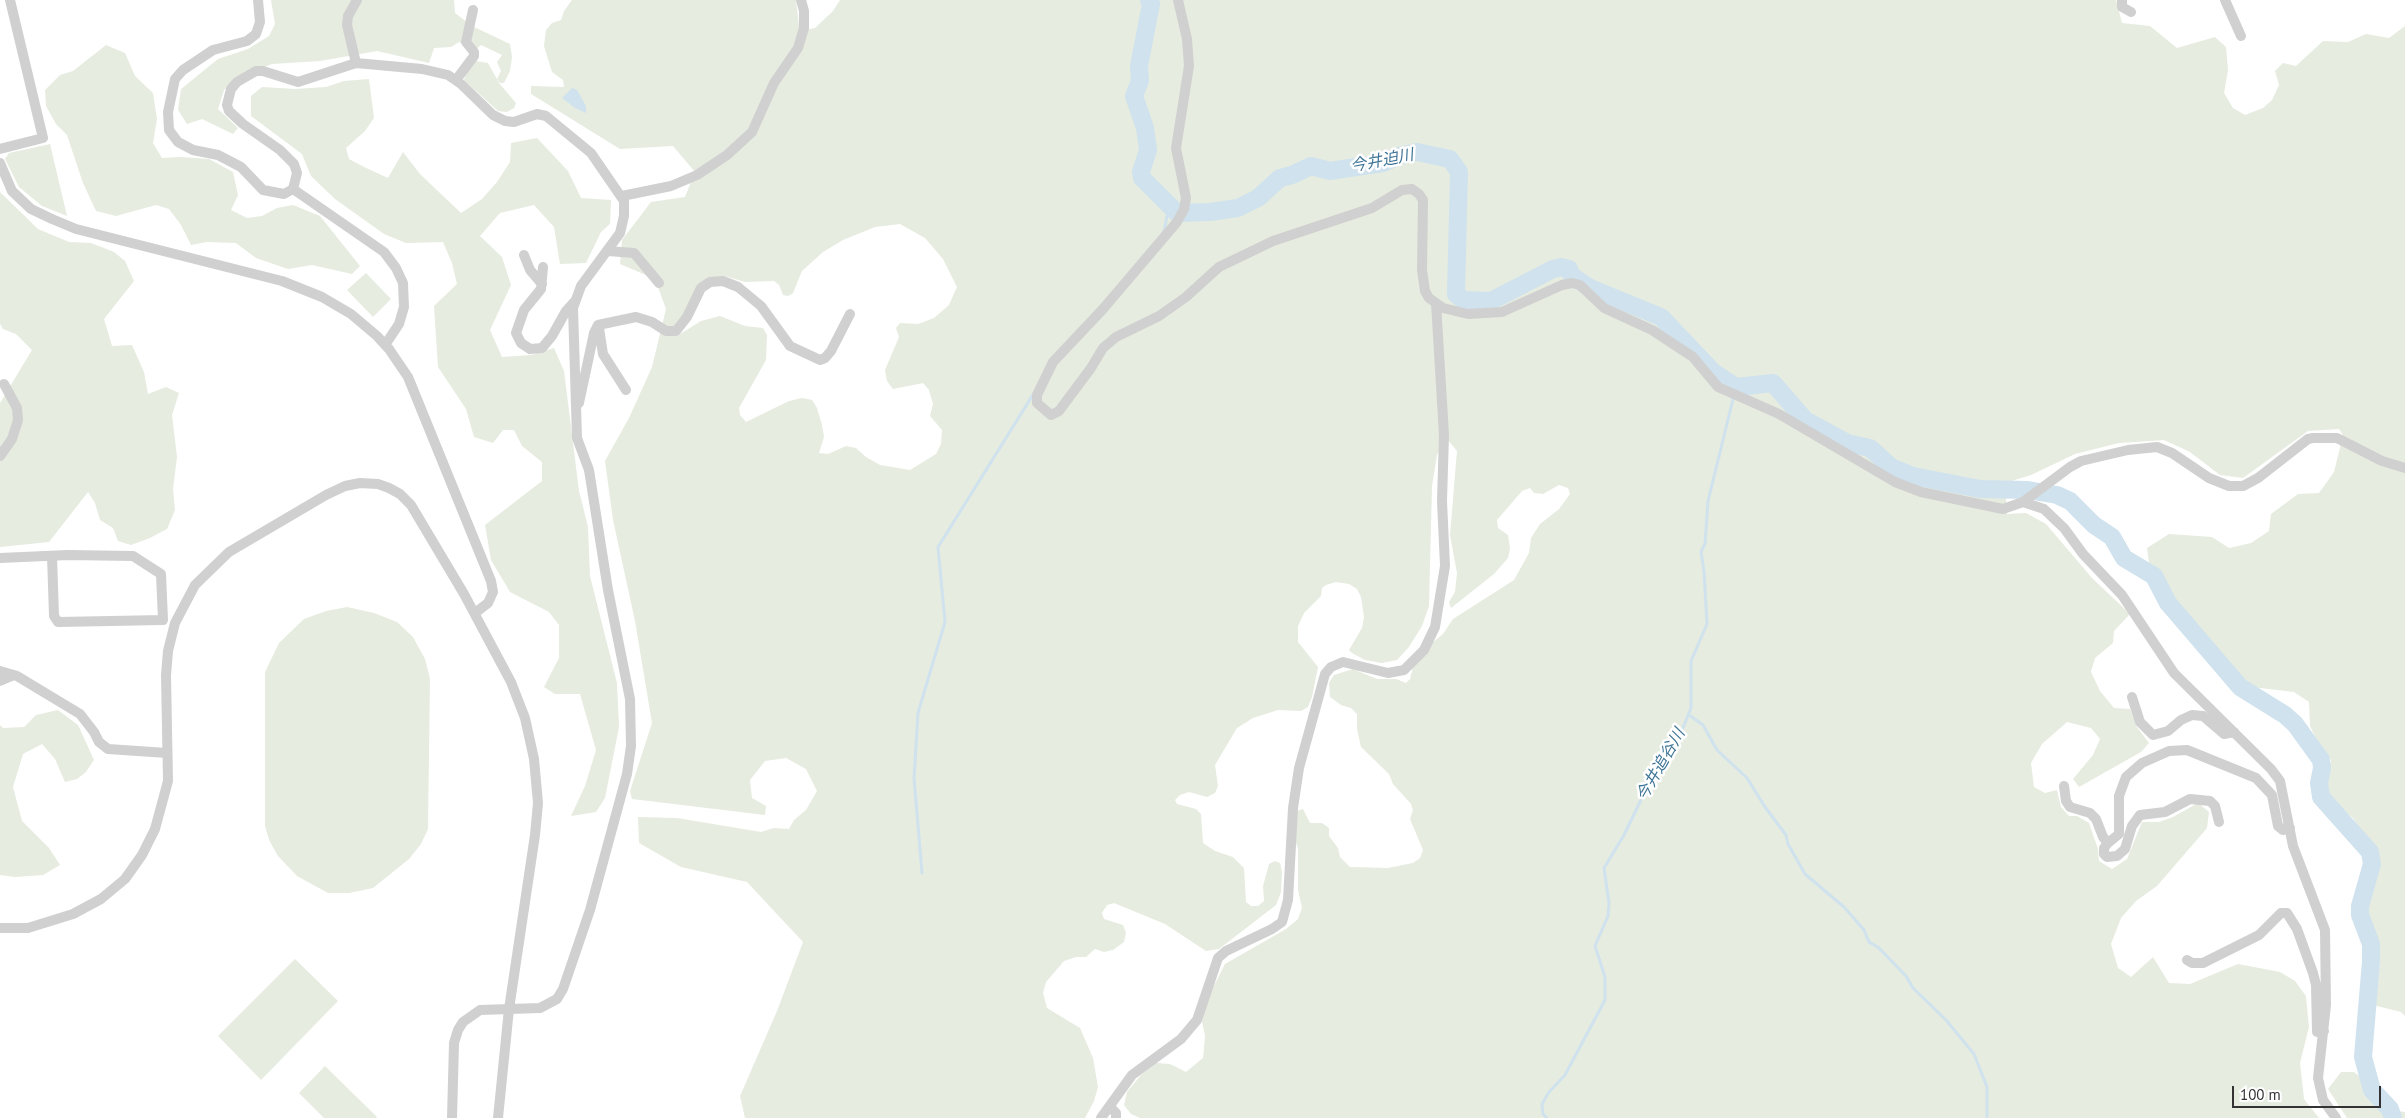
<!DOCTYPE html>
<html>
<head>
<meta charset="utf-8">
<style>
	body { margin:0 }
	#map { position:relative; width:2405px; height:1118px; overflow:hidden; background:#fff; font-family:"PT Sans",sans-serif }
	canvas { display:block }
	.scale { position:absolute; left:2232px; top:1086px; width:149px; height:22px; box-sizing:border-box; border:2px solid #333; border-top:0; padding-left:6px; font-size:15px; line-height:18px; white-space:nowrap; color:#333; -webkit-text-stroke:4px #fff; paint-order:stroke }
</style>
</head>
<body>
<div id="map">
<canvas width="2405" height="1118"></canvas>
<div class="scale">100 m</div>
</div>
<script>
const c = document.querySelector('canvas').getContext('2d');
c.lineJoin = 'round';
function paint(path, color) {
  c.fillStyle = color;
  c.fill(path, 'evenodd');
}
function toPath(rows) {
  const path = new Path2D();
  for (const r of rows) {
    path.moveTo(r[0], r[1]);
    for (let i = 2; i < r.length; i += 2) path.lineTo(r[i], r[i + 1]);
  }
  return path;
}
function strokePath(path, color, width, dash) {
  c.strokeStyle = color;
  c.lineWidth = width;
  c.lineCap = dash ? 'butt' : 'round';
  c.setLineDash(dash || []);
  c.stroke(path);
}
function label(font, color, halo, rows, align = 'center') {
  c.font = font + ' "PT Sans","Noto Sans JP",sans-serif';
  c.lineWidth = 5;
  c.setLineDash([]);
  c.textBaseline = 'middle';
  c.strokeStyle = halo;
  c.fillStyle = color;
  for (const [text, x, y, turn = 0] of rows) {
    c.save();
    c.translate(x, y);
    c.rotate((+turn || 0) * Math.PI / 180);
    c.textAlign = isNaN(turn) ? turn : align;
    if (halo) c.strokeText(text, 0, 0);
    c.fillText(text, 0, 0);
    c.restore();
  }
}
const green = toPath([
	[271,0,454,0,455,13,472,26,510,44,512,57,510,71,504,83,500,83,497,79,501,71,497,62,502,55,481,45,474,51,459,42,451,47,434,48,429,63,377,51,320,61,272,64,243,75,224,90,218,109,238,128,233,134,202,119,187,124,178,110,181,89,218,59,248,49,269,36,275,24],
	[572,0,796,0,799,26,805,30,815,28,833,11,840,0,2116,0,2122,23,2150,26,2177,48,2215,37,2226,47,2228,70,2224,93,2233,108,2245,115,2263,108,2272,100,2279,85,2275,71,2283,63,2296,66,2323,41,2348,42,2366,34,2389,38,2405,26,2405,1016,2401,1012,2373,1005,2380,963,2377,941,2367,911,2378,865,2372,850,2353,818,2333,802,2326,787,2331,760,2320,747,2310,726,2309,702,2294,692,2244,686,2220,652,2169,593,2158,573,2149,563,2147,548,2169,534,2212,537,2229,548,2251,543,2269,531,2271,514,2298,494,2319,493,2334,472,2343,435,2339,429,2308,431,2243,478,2220,475,2190,452,2164,440,2119,443,2075,454,2031,475,2005,483,2007,514,2026,513,2046,524,2092,578,2130,614,2114,631,2113,643,2095,658,2091,672,2100,691,2114,708,2130,709,2137,727,2149,743,2141,752,2079,787,2073,779,2093,755,2100,739,2091,728,2067,722,2042,744,2031,763,2034,787,2045,793,2057,790,2061,807,2069,816,2077,816,2089,823,2098,849,2099,861,2112,869,2127,859,2142,822,2159,822,2173,817,2198,803,2209,812,2207,828,2157,886,2136,901,2121,918,2111,944,2118,968,2131,977,2153,957,2169,983,2190,984,2238,964,2280,972,2295,981,2306,996,2309,1027,2300,1063,2304,1099,2319,1118,1140,1118,1131,1114,1124,1105,1127,1092,1141,1075,1156,1063,1170,1064,1186,1072,1203,1058,1205,1036,1202,1021,1204,1005,1225,964,1286,929,1298,919,1302,908,1298,890,1298,848,1291,831,1296,811,1303,809,1310,823,1322,823,1329,828,1329,836,1338,848,1340,857,1350,867,1388,868,1413,863,1420,858,1423,850,1410,819,1413,810,1411,804,1393,784,1389,774,1361,747,1357,729,1357,714,1351,708,1341,705,1330,697,1329,683,1334,675,1353,669,1377,679,1396,679,1406,683,1410,679,1414,663,1432,643,1443,634,1453,619,1514,580,1529,553,1531,538,1540,524,1559,509,1570,494,1568,488,1559,485,1543,494,1534,493,1530,488,1522,491,1497,520,1498,528,1508,535,1510,548,1508,558,1494,574,1451,608,1449,602,1455,592,1457,573,1450,535,1457,451,1447,439,1443,442,1437,455,1432,486,1429,606,1422,626,1409,647,1397,660,1382,663,1365,660,1352,653,1349,650,1362,628,1364,617,1361,597,1357,589,1349,584,1336,582,1326,585,1322,588,1321,596,1304,613,1298,626,1298,642,1318,667,1312,697,1308,707,1301,711,1278,710,1253,718,1237,728,1215,765,1218,786,1215,793,1207,797,1189,792,1180,795,1175,800,1177,804,1196,809,1201,814,1203,843,1215,851,1233,857,1244,868,1246,902,1251,906,1258,906,1264,901,1263,886,1269,864,1275,861,1280,863,1282,872,1281,892,1276,905,1219,949,1206,951,1165,924,1114,903,1107,905,1102,913,1104,919,1123,925,1126,933,1124,942,1113,950,1104,952,1095,949,1086,957,1076,957,1064,961,1046,982,1043,993,1047,1008,1080,1028,1093,1058,1098,1087,1094,1101,1085,1118,745,1118,740,1096,777,1011,803,942,747,882,681,867,639,843,638,817,677,818,761,832,774,828,789,829,794,820,806,810,817,791,806,769,786,758,765,761,750,780,752,798,766,806,765,815,632,799,630,791,652,723,635,621,613,520,605,461,629,418,652,367,666,309,655,279,620,264,622,240,651,202,685,197,695,172,673,146,620,149,531,94,531,86,564,87,563,80,552,72,544,46,546,30,552,23,561,20,564,11],
	[900,224,925,238,943,259,957,287,949,305,934,318,918,324,900,323,896,328,899,337,885,370,887,381,893,389,923,383,929,390,933,404,930,416,942,430,941,444,936,454,910,470,880,465,866,457,856,448,846,446,828,454,819,453,824,437,822,425,817,408,812,400,802,398,789,401,746,422,740,415,739,408,766,360,767,335,763,328,745,326,720,316,701,321,677,336,673,334,708,287,725,276,745,282,774,281,779,285,783,295,788,296,793,293,802,271,823,252,843,240,875,227],
	[106,45,125,53,135,76,153,93,157,119,153,143,162,158,180,157,209,159,233,172,238,195,231,210,247,218,262,216,277,208,293,205,320,216,360,266,352,274,312,265,288,269,256,258,236,243,207,242,191,245,181,225,169,209,156,205,116,216,96,211,83,183,67,135,56,124,46,106,45,90,60,75,73,71],
	[476,61,488,63,499,83,516,103,514,108,507,112,498,111,464,80,467,70],
	[369,79,374,118,365,131,346,148,349,159,364,167,388,178,403,152,420,174,461,213,482,199,497,182,510,162,511,143,537,138,568,171,581,198,611,200,610,224,601,232,586,263,560,264,554,227,534,205,500,213,480,236,502,257,511,285,490,330,502,357,531,355,554,348,564,371,579,491,588,527,590,576,617,683,619,727,605,798,596,812,571,816,585,786,596,750,580,694,555,694,544,687,559,658,559,625,549,612,510,592,491,560,485,525,542,481,542,462,522,446,514,430,503,430,493,443,474,437,466,409,438,367,434,306,457,284,452,263,443,242,406,243,384,234,335,199,311,176,302,154,251,116,251,96,262,87,295,89,326,87,344,81],
	[50,144,67,216,42,206,19,187,5,159,9,153],
	[0,192,38,229,69,242,91,243,114,252,125,261,134,281,104,319,112,346,132,345,144,372,148,394,166,387,179,393,172,415,177,457,173,489,175,510,167,529,150,538,131,545,118,541,113,528,100,520,95,503,88,492,49,542,0,547,0,403,32,350,16,334,3,329,0,324],
	[366,273,391,299,373,317,347,290],
	[347,607,374,613,397,622,413,637,425,659,430,679,428,829,421,844,409,859,373,888,349,893,328,893,297,876,278,856,269,840,265,826,265,672,279,643,304,619,326,611],
	[58,710,78,725,94,760,86,772,77,779,65,782,55,759,42,744,23,754,13,787,22,821,49,848,60,865,43,875,15,877,0,875,0,725,3,728,24,727,36,715],
	[295,959,338,1001,261,1080,218,1036],
	[325,1066,377,1117,376,1118,324,1118,299,1093],
	[2341,1072,2354,1072,2363,1079,2373,1097,2386,1110,2405,1112,2405,1118,2347,1118,2328,1089]
]);
const water = toPath([
	[572,88,577,90,586,106,586,113,575,108,562,98]
]);
const stream = toPath([
	[1164,232,1167,216,1172,210],
	[1689,715,1703,725,1717,750,1747,778,1765,807,1786,835,1788,844,1805,874,1844,907,1864,930,1869,942,1879,948,1906,976,1913,988,1946,1020,1974,1054,1987,1087,1987,1118],
	[922,873,914,778,918,713,945,622,938,547,1034,393],
	[1547,1118,1543,1114,1542,1104,1549,1092,1565,1075,1605,1000,1605,977,1595,946,1608,916,1609,903,1604,868,1624,835,1653,775,1658,771,1677,743,1691,708,1691,661,1707,624,1704,571,1701,552,1705,544,1708,501,1736,387]
]);
const river = toPath([
	[1149,0,1151,4,1139,66,1140,81,1134,96,1145,128,1148,150,1141,172,1142,178,1177,213,1210,212,1238,208,1258,198,1280,178,1292,175,1311,166,1330,171,1383,163,1399,156,1417,152,1450,159,1459,172,1456,294,1463,300,1491,301,1553,269,1561,267,1569,269,1572,276,1590,288,1661,317,1713,372,1736,387,1773,383,1805,420,1847,443,1870,448,1891,467,1913,476,1980,489,2028,490,2057,495,2070,501,2094,525,2112,537,2124,558,2154,576,2168,603,2240,687,2285,715,2295,724,2321,760,2322,768,2319,783,2321,797,2370,852,2372,864,2360,906,2360,915,2371,944,2371,961,2363,1057,2372,1090,2390,1109,2393,1118]
]);
const minor = toPath([
	[258,0,260,22,256,34,247,41,213,50,183,70,175,79,168,112,169,130,178,142,193,150,218,155,241,167,263,190,284,194,293,189,297,173,294,164,280,150,243,124,229,111,227,105,231,89,237,82,256,71,263,71,298,82,356,63,422,69,448,75,461,84,493,115,505,121,514,122,537,114,546,116,591,153,624,201,624,216,620,233,581,286,573,308,577,438,589,470,608,590,630,699,631,746,627,774,590,910,563,989,557,999,540,1008,480,1010,463,1022,458,1030,454,1043,452,1118],
	[1178,0,1187,39,1189,66,1176,148,1186,198,1184,209,1177,222,1103,309,1053,362,1037,395,1037,403,1051,415,1059,411,1091,368,1103,348,1116,337,1159,316,1186,297,1219,267,1273,241,1372,208,1402,190,1412,189,1419,194,1423,200,1422,270,1425,291,1429,298,1443,308,1468,314,1502,312,1562,285,1572,283,1580,285,1604,308,1652,330,1693,357,1718,387,1779,414,1895,482,1921,492,2003,509,2023,502,2070,467,2081,461,2128,450,2157,447,2172,453,2209,478,2229,486,2243,486,2258,478,2308,439,2313,438,2337,438,2382,461,2405,468],
	[2122,0,2122,7,2131,12],
	[2225,0,2241,36],
	[356,63,347,25,348,16,357,0],
	[456,80,474,56,474,52,466,42,473,10],
	[0,149,43,138,10,0],
	[0,163,12,191,31,209,52,219,76,229,282,281,322,297,351,314,377,336,389,349,408,377,491,581,493,592,488,603,475,613],
	[293,189,384,252,396,268,403,283,404,307,399,324,385,345],
	[622,196,671,186,697,175,727,155,752,132,774,83,798,48,804,28,804,11,801,0],
	[608,251,634,253,659,283],
	[524,255,530,270,542,284],
	[543,267,541,289,524,310,516,333,521,343,530,349,542,348,552,336,566,311,575,301],
	[599,328,603,354,626,390],
	[579,403,594,333,598,325,636,317,652,322,666,331,676,331,687,317,701,288,710,282,723,281,738,287,761,306,790,346,820,360,825,358,831,351,850,314],
	[0,456,12,439,18,420,17,408,4,384],
	[2023,502,2044,509,2064,528,2083,554,2122,595,2174,673,2271,769,2280,781,2293,846,2325,930,2326,1005,2318,1078,2323,1100,2336,1118],
	[0,558,68,555,133,556,161,574,163,620,58,622,54,616,52,556],
	[0,671,17,676,80,714,94,732,99,742,108,749,167,753],
	[0,681,14,675],
	[2132,697,2140,722,2153,735,2168,731,2181,720,2192,715,2203,716,2224,734,2234,732],
	[2064,786,2066,801,2070,807,2090,813,2096,819,2103,837,2108,843,2119,834,2119,796,2126,777,2142,763,2169,751,2187,750,2256,778,2272,795,2278,826,2283,830,2290,828],
	[2108,843,2104,848,2104,854,2107,857,2117,856,2125,849,2132,826,2140,815,2165,812,2190,799,2210,801,2215,806,2219,822],
	[0,928,28,928,73,914,101,899,125,879,142,855,155,829,168,781,166,675,168,651,175,623,195,585,229,552,326,495,345,486,360,483,378,484,389,488,400,494,411,505,464,594,511,682,525,718,534,759,538,803,535,835,509,1009,498,1118],
	[2187,960,2192,963,2203,963,2259,935,2281,913,2287,913,2297,929,2313,973,2316,985,2317,1032,2324,1031],
	[1110,1107,1116,1113,1116,1118],
	[1101,1118,1132,1075,1181,1039,1197,1020,1218,958,1226,951,1272,929,1282,922,1288,900,1293,808,1299,768,1325,674,1331,667,1343,662,1388,673,1404,670,1424,650,1435,627,1445,566,1442,501,1444,435,1436,303]
]);
const waterNames = [
	["今井迫川",1382,161,-11],
	["今井追谷川",1661,765,-60]
];
paint(green, '#e6ecdf');
paint(water, '#cfe2ee');
strokePath(stream, '#cfe2ee', 3);
strokePath(river, '#cfe2ee', 18);
strokePath(minor, '#d0d0d0', 10);
label('italic 16px', '#3f7597', '#fff', waterNames);
</script>
</body>
</html>
